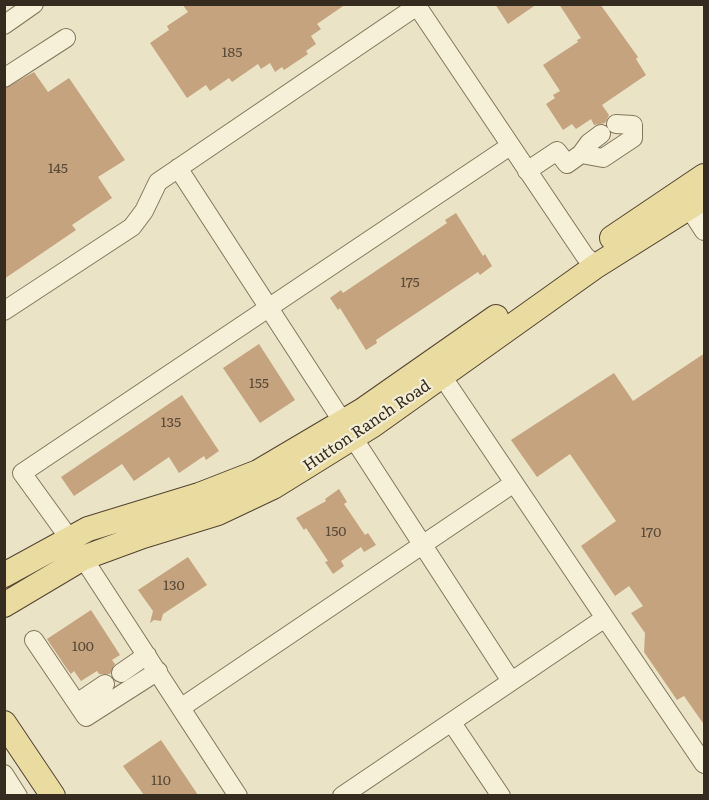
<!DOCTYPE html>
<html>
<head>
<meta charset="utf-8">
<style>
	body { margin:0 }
	#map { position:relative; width:709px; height:800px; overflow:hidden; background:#eae3c5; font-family:Literata,serif }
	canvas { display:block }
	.frame { position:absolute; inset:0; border:6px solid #352c1f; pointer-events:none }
</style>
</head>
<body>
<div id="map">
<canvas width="709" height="800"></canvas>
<div class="frame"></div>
</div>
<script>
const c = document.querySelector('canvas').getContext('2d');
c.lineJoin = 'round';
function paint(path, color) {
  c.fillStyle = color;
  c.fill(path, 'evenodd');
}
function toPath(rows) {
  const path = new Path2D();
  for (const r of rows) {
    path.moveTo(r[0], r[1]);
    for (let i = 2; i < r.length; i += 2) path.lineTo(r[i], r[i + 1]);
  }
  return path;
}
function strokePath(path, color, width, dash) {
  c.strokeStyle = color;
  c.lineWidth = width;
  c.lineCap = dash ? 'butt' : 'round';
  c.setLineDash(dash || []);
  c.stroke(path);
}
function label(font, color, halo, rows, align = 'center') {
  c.font = font + ' Literata,serif';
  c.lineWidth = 4.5;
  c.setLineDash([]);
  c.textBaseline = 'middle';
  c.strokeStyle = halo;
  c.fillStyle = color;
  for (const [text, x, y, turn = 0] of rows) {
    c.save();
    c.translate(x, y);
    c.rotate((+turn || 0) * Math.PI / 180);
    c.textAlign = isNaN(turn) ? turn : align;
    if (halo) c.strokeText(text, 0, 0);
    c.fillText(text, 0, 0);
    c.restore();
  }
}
const building = toPath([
	[182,4,346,4,317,24,321,29,311,36,316,44,306,51,308,54,284,70,282,67,275,72,270,63,261,69,258,64,232,82,229,78,210,91,206,85,187,98,150,43,169,30,167,26,188,12],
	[495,4,537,4,508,24],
	[559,4,600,4,638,57,636,59,646,75,602,105,609,115,605,123,594,125,591,119,576,129,572,124,563,130,546,104,555,98,553,95,560,91,543,65,578,42,577,40,581,38],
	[34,72,48,92,69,78,125,160,98,177,112,198,72,225,76,230,4,279,4,89],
	[456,213,483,256,485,254,492,266,480,275,478,272,376,340,377,343,366,350,340,308,338,310,330,298,341,290,343,293,447,223,445,220],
	[259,344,295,400,260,423,223,368],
	[705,353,705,726,684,696,677,700,644,652,645,633,631,613,643,606,629,586,615,596,581,546,616,521,570,454,537,477,511,440,614,373,633,401],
	[182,395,219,451,206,460,204,456,179,473,169,457,134,481,122,464,74,496,61,477],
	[339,489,347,502,344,504,365,535,368,533,376,545,364,552,361,547,341,561,344,566,333,574,325,562,328,561,306,528,304,530,296,518,326,501,325,499],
	[188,557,207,585,163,614,161,621,154,620,150,623,153,611,138,590],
	[91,610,120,655,112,660,115,664,110,674,99,674,97,671,81,681,74,671,71,674,67,669,47,639],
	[161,740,198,795,144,795,123,766]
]);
const minor = toPath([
	[4,25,34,4],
	[4,78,66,38],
	[581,154,589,143,601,134],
	[178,168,511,681],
	[527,171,557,151,567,164,581,154,603,158,633,138,633,125,616,124],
	[682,197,704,231],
	[4,311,132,227,144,211,158,182,417,6,585,256,596,266],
	[442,376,605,618],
	[69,538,22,473,510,146],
	[83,558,238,796],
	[34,640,86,717,158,671],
	[121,673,147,655],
	[77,703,105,684],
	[182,707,514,483],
	[452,723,501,796],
	[4,774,18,796],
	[342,796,605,618,704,764]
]);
const major = toPath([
	[612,238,704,176],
	[4,575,88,529,199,495,258,472,363,410,496,317],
	[4,605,83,558,143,536,218,513,273,487,373,425,596,266,704,198],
	[4,723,53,796]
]);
const numberNames = [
	["185",232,53],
	["145",58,169],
	["175",410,283],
	["155",259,384],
	["135",171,423],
	["150",336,532],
	["170",651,533],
	["130",174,586],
	["100",83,647],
	["110",161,781]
];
const streetNames = [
	["Hutton Ranch Road",367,426,-34]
];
paint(building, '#c5a37f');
strokePath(minor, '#83765d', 20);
strokePath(major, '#524431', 26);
strokePath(minor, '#f6f0d8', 18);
strokePath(major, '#eadba1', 24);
label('14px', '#594a37', null, numberNames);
label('16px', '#352c1f', '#f2edd4', streetNames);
</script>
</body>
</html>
